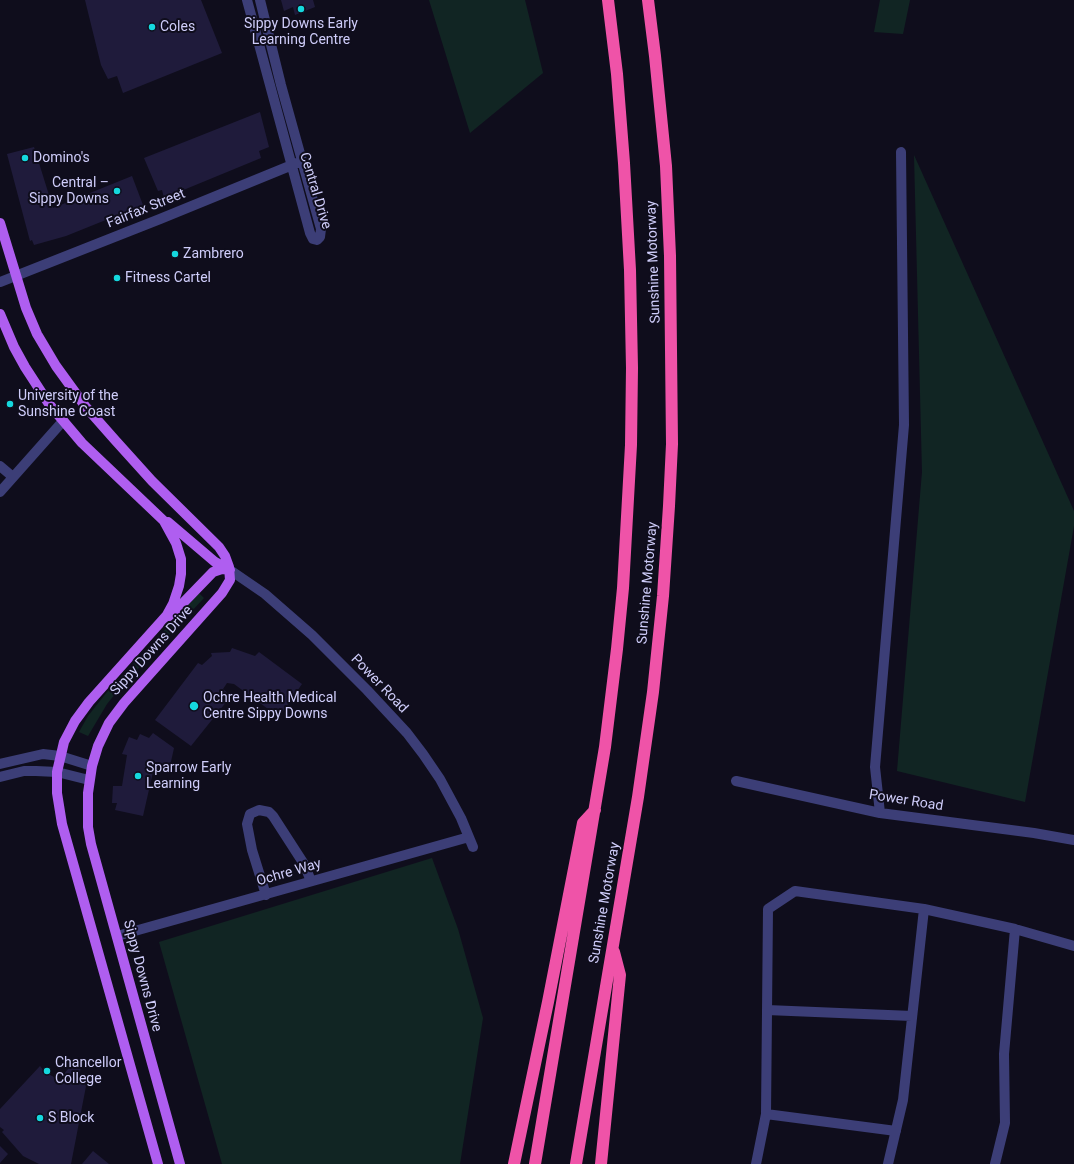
<!DOCTYPE html>
<html>
<head>
<meta charset="utf-8">
<style>
	body { margin:0 }
	canvas { display:block; background:#0f0d1c }
</style>
</head>
<body>
<canvas width="1074" height="1164"></canvas>
<script>
const c = document.querySelector('canvas').getContext('2d');
c.lineJoin = 'round';
function paint(path, color) {
  c.fillStyle = color;
  c.fill(path, 'evenodd');
}
function toPath(rows) {
  const path = new Path2D();
  for (const r of rows) {
    path.moveTo(r[0], r[1]);
    for (let i = 2; i < r.length; i += 2) path.lineTo(r[i], r[i + 1]);
  }
  return path;
}
function strokePath(path, color, width, dash) {
  c.strokeStyle = color;
  c.lineWidth = width;
  c.lineCap = dash ? 'butt' : 'round';
  c.setLineDash(dash || []);
  c.stroke(path);
}
function label(font, color, halo, rows, align = 'center') {
  c.font = font + ' Roboto,sans-serif';
  c.lineWidth = 4;
  c.setLineDash([]);
  c.textBaseline = 'middle';
  c.strokeStyle = halo;
  c.fillStyle = color;
  for (const [text, x, y, turn = 0] of rows) {
    c.save();
    c.translate(x, y);
    c.rotate((+turn || 0) * Math.PI / 180);
    c.textAlign = isNaN(turn) ? turn : align;
    if (halo) c.strokeText(text, 0, 0);
    c.fillText(text, 0, 0);
    c.restore();
  }
}
const green = toPath([
	[429,0,525,0,543,73,470,133],
	[880,0,910,0,903,34,874,32],
	[914,155,1074,511,1074,526,1025,802,897,771,922,472],
	[199,593,204,598,120,688,107,704,88,736,79,732,88,716,107,692],
	[432,858,458,929,483,1018,460,1164,222,1164,159,942]
]);
const building = toPath([
	[85,0,201,0,222,53,123,93,117,76,108,79,101,65],
	[281,0,313,0,315,7,295,15,293,7,284,11],
	[260,112,269,147,259,151,261,158,164,198,162,190,158,191,144,158],
	[34,147,53,208,132,176,143,205,66,236,34,245,32,240,30,241,7,154],
	[232,648,255,656,259,652,302,684,279,717,234,684,227,683,223,689,231,696,191,746,155,720,198,663,202,665,212,656,211,653,230,652],
	[153,733,174,748,170,766,155,763,143,816,115,810,117,803,112,803,113,786,122,786,127,755,122,754,129,737,137,740,140,734,149,738],
	[73,1063,81,1065,79,1079,87,1081,71,1164,39,1164,23,1156,2,1132,4,1130,0,1127,0,1109,40,1066,45,1072,59,1080],
	[0,1146,8,1154,0,1163],
	[93,1151,109,1164,82,1164]
]);
const minor = toPath([
	[247,0,310,233,313,239,317,240,320,237,321,229,281,85,260,0],
	[0,282,160,219,297,163],
	[0,466,13,477],
	[0,492,63,421],
	[230,570,265,594,312,635,367,690,407,733,423,754,440,779,461,818,473,847],
	[0,764,43,754,60,756,92,766],
	[0,777,24,771,36,771,57,772,89,780],
	[736,781,880,813,1034,833,1074,840],
	[880,813,875,767,904,425,901,152],
	[266,895,252,850,247,824,250,814,259,810,269,812,273,816,304,864,311,881],
	[117,936,469,837],
	[767,1010,912,1016],
	[766,1114,896,1131],
	[756,1164,766,1114,768,909,795,891,924,909,1015,929,1074,946],
	[888,1164,903,1100,924,909],
	[995,1164,1005,1123,1004,1054,1015,929]
]);
const major = toPath([
	[0,223,26,308,37,334,56,366,85,406,115,440,152,481,219,547,225,556,229,567,230,580,222,593,124,703,109,723,98,746,92,766,88,793,88,827,91,844,180,1164],
	[0,314,14,347,25,367,49,404,82,443,164,521,176,543,181,559,181,574,179,586,173,604,167,615,89,702,75,721,64,742,57,772,57,793,62,824,158,1164],
	[168,522,215,562,228,569],
	[169,616,183,603,213,572,222,569,230,570]
]);
const highway = toPath([
	[514,1164,548,1002,583,823,595,810],
	[535,1164,605,747,617,649,623,588,631,445,632,368,630,270,624,163,617,74,608,0],
	[576,1164,638,797,653,692,663,596,669,506,672,444,670,256,666,166,655,56,648,0],
	[601,1164,620,975,614,952]
]);
const markers = [
	[301,9,4,"#15d8de"],
	[152,27,4,"#15d8de"],
	[25,158,4,"#15d8de"],
	[117,191,4,"#15d8de"],
	[175,254,4,"#15d8de"],
	[117,278,4,"#15d8de"],
	[10,404,4,"#15d8de"],
	[194,706,5,"#15d8de"],
	[138,776,4,"#15d8de"],
	[47,1071,4,"#15d8de"],
	[40,1118,4,"#15d8de"]
];
const poiNames = [
	["Sippy Downs Early",301,24,"center"],
	["Learning Centre",301,40,"center"],
	["Coles",160,27],
	["Domino's",33,158],
	["Central –",109,183,"right"],
	["Sippy Downs",109,199,"right"],
	["Zambrero",183,254],
	["Fitness Cartel",125,278],
	["University of the",18,396],
	["Sunshine Coast",18,412],
	["Ochre Health Medical",203,698],
	["Centre Sippy Downs",203,714],
	["Sparrow Early",146,768],
	["Learning",146,784],
	["Chancellor",55,1063],
	["College",55,1079],
	["S Block",48,1118]
];
const streetNames = [
	["Central Drive",315,191,73],
	["Fairfax Street",146,209,-22],
	["Sunshine Motorway",654,262,-92],
	["Sunshine Motorway",648,583,-85],
	["Sippy Downs Drive",152,651,-48],
	["Power Road",379,684,46],
	["Power Road",906,801,9],
	["Ochre Way",289,873,-16],
	["Sunshine Motorway",605,903,-80],
	["Sippy Downs Drive",142,976,75]
];
paint(green, '#112523');
paint(building, '#1f1b3b');
strokePath(minor, '#3c3e77', 10);
strokePath(major, '#af5ef0', 10);
strokePath(highway, '#ef53a8', 12);
for (const [x, y, r, color] of markers) {
  const dot = new Path2D();
  dot.arc(x, y, r, 0, 2 * Math.PI);
  c.fillStyle = color;
  c.fill(dot);
  strokePath(dot, '#0f0d1c', 1.5);
}
label('14px', '#cfcdfa', '#0f0d1c', poiNames, 'left');
label('14px', '#cfcdfa', '#0f0d1c', streetNames);
</script>
</body>
</html>
